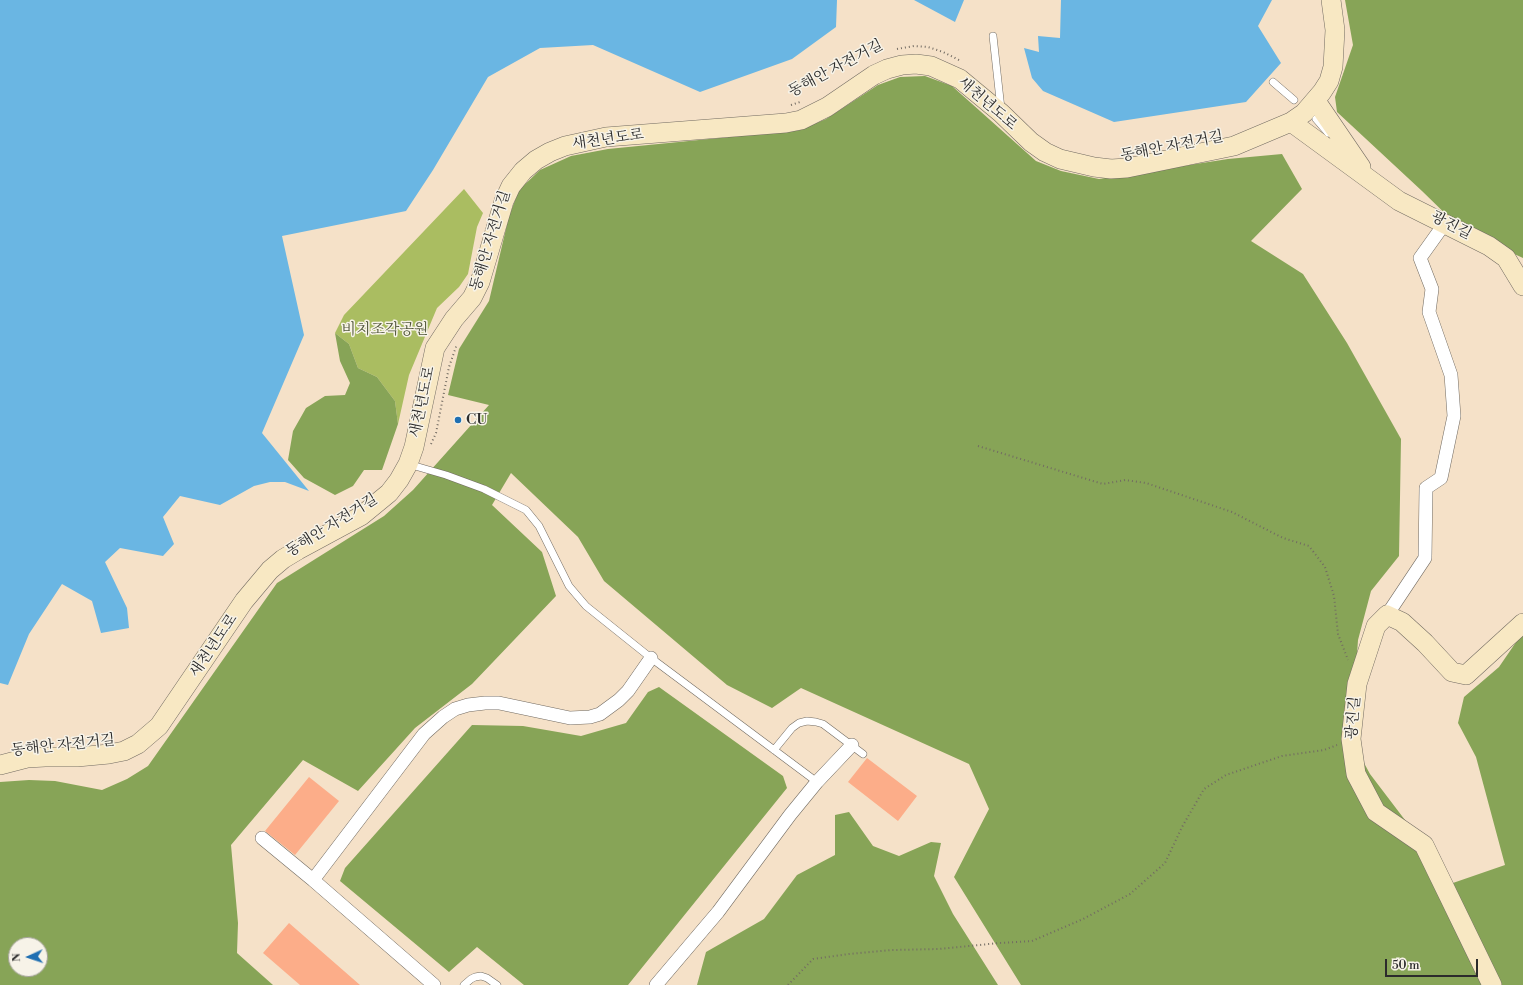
<!DOCTYPE html>
<html>
<head>
<meta charset="utf-8">
<style>
	body { margin:0 }
	#map { position:relative; width:1523px; height:985px; overflow:hidden; background:#f5e1c8; font-family:"Libre Bodoni",serif }
	canvas { display:block }
	.north { position:absolute; left:8px; top:937px; width:40px; height:40px; box-sizing:border-box; background:#f7f3e8; border:1px solid #a5a39c; border-radius:50%; rotate:267deg; font-size:11px; font-weight:700; line-height:16px; text-align:center; color:#2b2b2b }
	.north::after { content:''; display:block; margin:auto; width:14px; height:18px; background:#1f6fb2; clip-path:polygon(50% 0,100% 100%,50% 72%,0 100%) }
	.scale { position:absolute; left:1385px; top:959px; width:93px; height:18px; box-sizing:border-box; border:2px solid #2b2b2b; border-top:0; padding-left:5px; font-size:12px; line-height:14px; white-space:nowrap; color:#2b2b2b; -webkit-text-stroke:3px #f7f3e8; paint-order:stroke }
</style>
</head>
<body>
<div id="map">
<canvas width="1523" height="985"></canvas>
<div class="north">N</div>
<div class="scale">50 m</div>
</div>
<script>
const c = document.querySelector('canvas').getContext('2d');
c.lineJoin = 'round';
function paint(path, color) {
  c.fillStyle = color;
  c.fill(path, 'evenodd');
}
function toPath(rows) {
  const path = new Path2D();
  for (const r of rows) {
    path.moveTo(r[0], r[1]);
    for (let i = 2; i < r.length; i += 2) path.lineTo(r[i], r[i + 1]);
  }
  return path;
}
function strokePath(path, color, width, dash) {
  c.strokeStyle = color;
  c.lineWidth = width;
  c.lineCap = dash ? 'butt' : 'round';
  c.setLineDash(dash || []);
  c.stroke(path);
}
function label(font, color, halo, rows, align = 'center') {
  c.font = font + ' "Libre Bodoni","Noto Serif KR",serif';
  c.lineWidth = 3;
  c.setLineDash([]);
  c.textBaseline = 'middle';
  c.strokeStyle = halo;
  c.fillStyle = color;
  for (const [text, x, y, turn = 0] of rows) {
    c.save();
    c.translate(x, y);
    c.rotate((+turn || 0) * Math.PI / 180);
    c.textAlign = isNaN(turn) ? turn : align;
    if (halo) c.strokeText(text, 0, 0);
    c.fillText(text, 0, 0);
    c.restore();
  }
}
const green = toPath([
	[464,189,483,213,477,227,468,274,459,287,437,308,409,375,398,424,395,401,377,377,358,368,349,344,335,333,344,315]
]);
const forest = toPath([
	[1345,0,1523,0,1523,258,1462,230,1422,191,1337,112,1335,97,1353,45],
	[925,76,952,86,1036,161,1061,171,1099,179,1228,159,1282,154,1302,189,1251,241,1303,274,1347,343,1401,439,1399,556,1371,591,1358,640,1351,739,1370,774,1424,845,1450,884,1505,865,1476,757,1458,723,1464,697,1499,667,1523,632,1523,985,1021,985,954,877,989,809,969,764,801,688,772,708,727,685,604,581,578,537,511,473,492,505,542,552,556,596,472,684,415,728,358,791,303,760,231,845,238,923,237,953,273,985,0,985,0,782,29,780,55,781,102,790,127,779,148,766,277,583,384,516,413,490,489,405,448,395,459,349,489,301,509,216,519,190,540,170,571,156,608,149,800,130,826,119,878,85,900,77],
	[16,945,40,945,40,969,16,969],
	[335,333,349,344,358,368,377,377,395,401,398,424,382,470,364,470,353,486,335,495,304,478,288,460,293,431,306,408,325,396,345,395,350,383,340,361],
	[659,687,783,776,787,788,628,985,524,985,477,947,449,972,340,881,345,868,472,725,523,726,581,736,626,723,648,692],
	[849,812,873,846,899,856,931,842,941,843,934,876,953,914,998,985,697,985,706,952,764,919,797,875,835,855,835,815]
]);
const water = toPath([
	[0,0,837,0,836,27,792,59,700,92,593,45,540,48,488,77,433,170,406,211,282,236,304,335,262,433,309,491,285,482,270,482,254,486,220,505,180,496,163,517,174,544,163,556,120,548,105,562,127,608,129,628,101,633,92,601,62,584,29,634,8,685,0,683],
	[914,0,964,0,955,22],
	[1061,0,1272,0,1258,26,1281,63,1246,102,1114,122,1043,91,1032,78,1024,48,1039,52,1038,36,1060,38]
]);
const building = toPath([
	[867,758,917,796,898,821,848,782],
	[309,777,339,801,295,855,265,831],
	[289,923,360,985,300,985,263,953]
]);
const path = toPath([
	[897,49,914,46,928,47,943,52,961,61],
	[791,105,800,102],
	[431,444,436,433,449,367,457,344],
	[978,446,1103,484,1125,480,1146,483,1232,512,1283,538,1309,546,1325,567,1334,596,1338,634,1348,660],
	[788,985,813,959,849,954,892,950,939,949,999,943,1032,941,1083,919,1130,894,1165,863,1182,827,1204,789,1226,775,1282,756,1324,750,1337,745]
]);
const lane = toPath([
	[993,36,1001,109],
	[1273,82,1294,100],
	[1316,119,1328,133],
	[408,464,446,475,484,489,526,510,539,526,569,586,586,606,651,658,817,782],
	[774,750,792,728,799,723,807,721,816,722,823,724,863,754],
	[464,985,471,979,475,977,481,976,487,978,497,985]
]);
const street = toPath([
	[1387,615,1425,558,1426,488,1441,478,1454,416,1451,375,1429,312,1432,289,1420,258,1445,223],
	[262,838,313,880,434,985],
	[313,880,424,734,443,717,455,709,468,705,485,703,499,703,570,718,590,717,600,714,619,700,628,691,651,658],
	[656,985,718,912,790,815,817,782,852,745]
]);
const secondary = toPath([
	[1316,101,1361,167],
	[1291,122,1399,201,1489,246,1506,258,1523,286],
	[0,765,27,758,45,757,77,757,109,754,124,751,138,744,159,726,244,601,270,570,283,559,298,550,361,516,389,493,399,480,408,464,414,447,435,348,454,319,472,298,480,282,504,201,511,186,523,171,536,160,550,152,565,146,606,137,786,123,801,120,827,107,874,75,887,69,902,65,916,64,931,66,960,79,1001,113,1031,142,1045,152,1060,159,1094,167,1111,169,1127,168,1234,146,1291,122,1304,113,1322,92,1329,81,1333,67,1335,30,1331,0],
	[1492,985,1424,845,1376,812,1356,774,1351,739,1357,684,1376,626,1387,615,1402,622,1425,643,1452,672,1466,675,1523,623]
]);
const markers = [
	[458,420,4,"#1f6fb2"]
];
const streetNames = [
	["동해안 자전거길",836,69,-28],
	["새천년도로",987,104,41],
	["새천년도로",608,140,-8],
	["동해안 자전거길",1172,147,-11],
	["광진길",1451,226,27],
	["동해안 자전거길",491,241,-73],
	["새천년도로",423,402,-78],
	["동해안 자전거길",332,526,-32],
	["새천년도로",214,646,-56],
	["광진길",1354,718,-85],
	["동해안 자전거길",63,746,-6]
];
const parkNames = [
	["비치조각공원",385,330]
];
const poiNames = [
	["CU",466,420]
];
paint(green, '#aabd61');
paint(forest, '#87a457');
paint(water, '#6ab6e3');
paint(building, '#fcad89');
strokePath(lane, '#726b62', 8);
strokePath(street, '#726b62', 14);
strokePath(secondary, '#726b62', 20);
strokePath(path, '#726b62', 2, [1, 3]);
strokePath(lane, '#fff', 7);
strokePath(street, '#fff', 13);
strokePath(secondary, '#f8e8c3', 19);
for (const [x, y, r, color] of markers) {
  const dot = new Path2D();
  dot.arc(x, y, r, 0, 2 * Math.PI);
  c.fillStyle = color;
  c.fill(dot);
  strokePath(dot, '#f7f3e8', 1.5);
}
label('15px', '#2b2b2b', '#f7f3e8', streetNames);
label('15px', '#51573b', '#f7f3e8', parkNames);
label('15px', '#2b2b2b', '#f7f3e8', poiNames, 'left');
</script>
</body>
</html>
